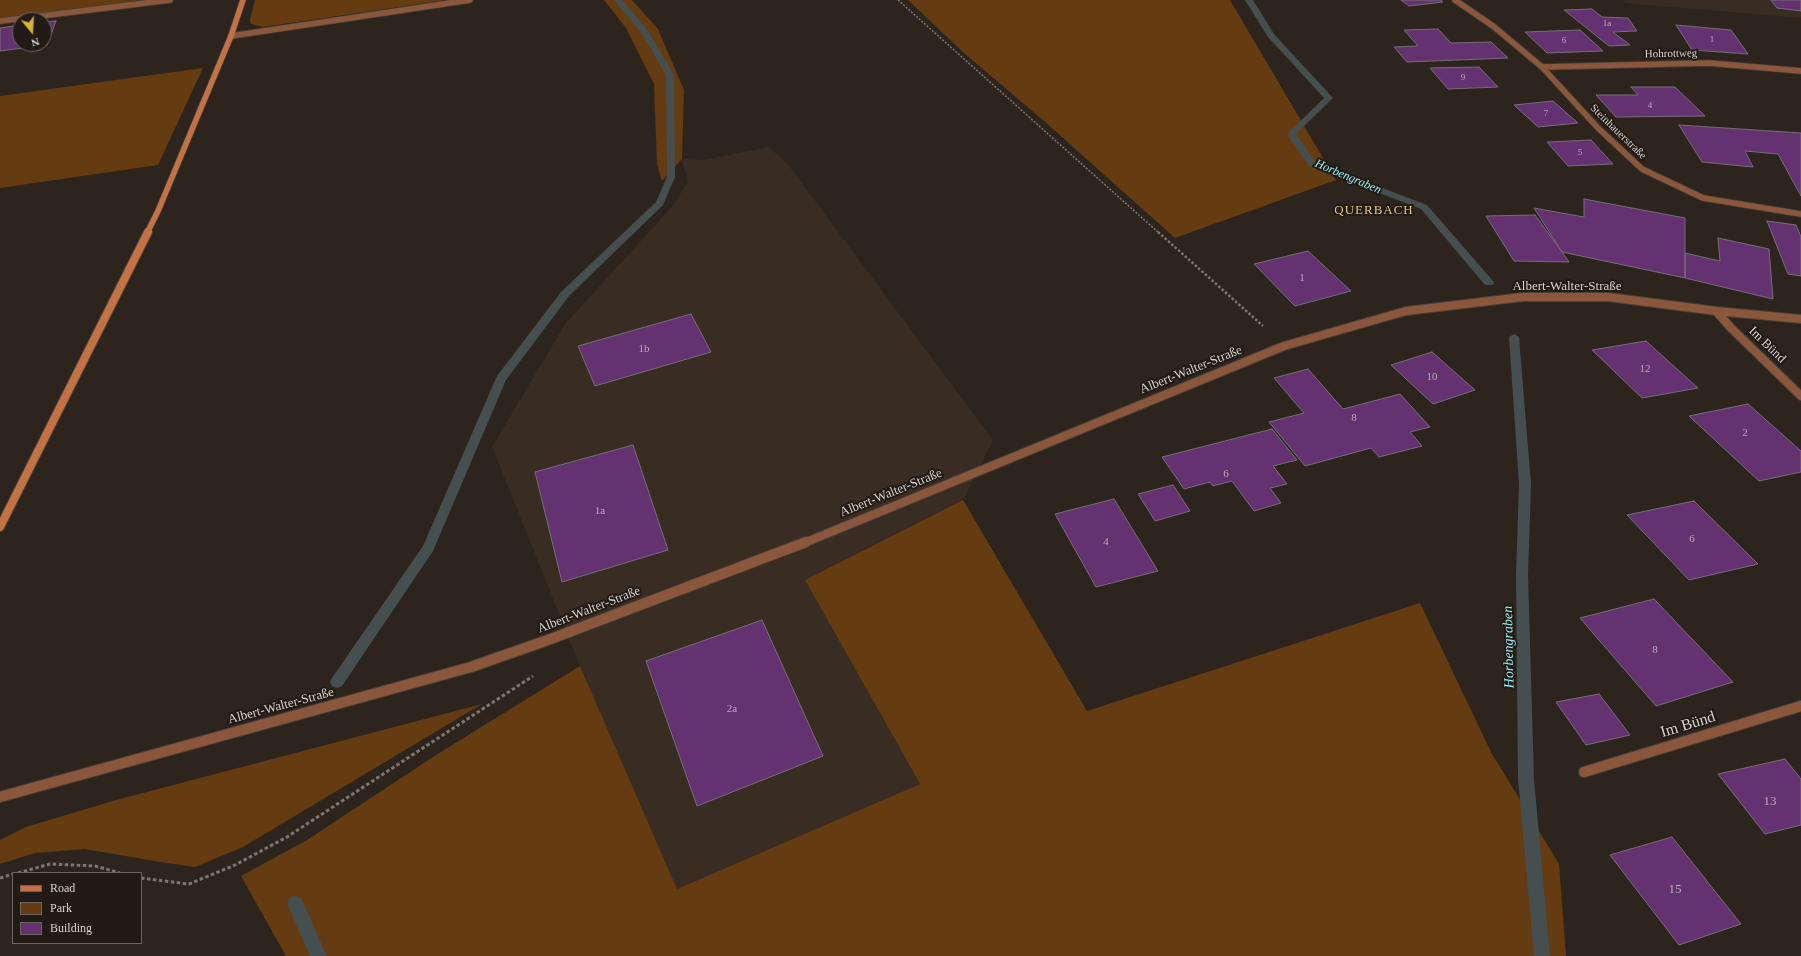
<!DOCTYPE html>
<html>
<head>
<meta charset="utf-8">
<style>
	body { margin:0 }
	#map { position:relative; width:1801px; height:956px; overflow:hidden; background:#2c241d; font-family:"Times New Roman",serif }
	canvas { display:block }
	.legend { position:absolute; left:12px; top:872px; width:130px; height:72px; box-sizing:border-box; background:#221a14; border:1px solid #6b645e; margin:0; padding:5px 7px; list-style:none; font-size:12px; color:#d8d2ce }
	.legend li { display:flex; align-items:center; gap:8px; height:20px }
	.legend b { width:20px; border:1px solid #6b645e }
	.north { position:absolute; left:12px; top:12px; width:40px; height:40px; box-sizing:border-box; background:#221a14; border:1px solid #6b645e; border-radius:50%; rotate:162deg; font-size:11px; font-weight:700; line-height:16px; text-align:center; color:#d8d2ce }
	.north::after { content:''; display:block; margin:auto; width:14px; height:18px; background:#d8b434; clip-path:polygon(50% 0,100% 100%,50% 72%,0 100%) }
</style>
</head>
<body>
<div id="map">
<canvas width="1801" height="956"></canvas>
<ul class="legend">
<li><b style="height:5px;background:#c27244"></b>Road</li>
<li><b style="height:11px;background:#653b12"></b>Park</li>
<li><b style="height:11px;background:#653271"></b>Building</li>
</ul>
<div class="north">N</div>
</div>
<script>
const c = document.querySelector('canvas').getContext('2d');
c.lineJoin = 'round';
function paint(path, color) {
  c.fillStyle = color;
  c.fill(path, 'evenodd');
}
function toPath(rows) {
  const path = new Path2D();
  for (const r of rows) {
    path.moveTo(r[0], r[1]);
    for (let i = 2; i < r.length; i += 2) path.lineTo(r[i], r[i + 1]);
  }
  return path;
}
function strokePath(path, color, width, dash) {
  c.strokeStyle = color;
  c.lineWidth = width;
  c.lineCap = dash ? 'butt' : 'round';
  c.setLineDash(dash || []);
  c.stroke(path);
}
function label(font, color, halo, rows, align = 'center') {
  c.font = font + ' "Times New Roman",serif';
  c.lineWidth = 4;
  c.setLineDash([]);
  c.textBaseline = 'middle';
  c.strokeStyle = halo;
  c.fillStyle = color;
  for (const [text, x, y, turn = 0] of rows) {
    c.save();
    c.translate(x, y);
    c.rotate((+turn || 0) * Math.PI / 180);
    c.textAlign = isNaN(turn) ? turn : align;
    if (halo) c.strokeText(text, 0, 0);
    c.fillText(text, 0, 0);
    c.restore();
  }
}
const built = toPath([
	[1623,0,1801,0,1801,18,1625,3],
	[769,147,790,167,993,440,963,500,805,580,920,784,677,889,580,666,492,447,565,324,670,209,688,182,682,159,703,160]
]);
const green = toPath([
	[0,0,143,0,0,18],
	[255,0,446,0,263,27,251,24,250,20],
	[604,0,632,0,658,29,684,90,682,159,662,181,657,164,654,84,626,28],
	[908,0,1230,0,1336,180,1175,238,1044,121,964,53],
	[203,68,158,165,0,188,0,96],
	[963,500,1087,711,1420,603,1491,752,1559,864,1566,956,286,956,241,876,307,840,436,755,580,666,677,889,920,784,805,580],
	[482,704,243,847,195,867,160,862,85,849,35,853,0,864,0,840,26,827,116,800]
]);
const stream = toPath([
	[614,0,622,0,647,29,674,75,675,177,663,205,569,296,506,380,433,551,342,686,337,688,332,686,330,682,332,678,423,546,497,376,561,292,656,202,667,177,666,75,641,32,614,0],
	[1245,0,1253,0,1274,34,1333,98,1296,134,1315,162,1427,205,1493,281,1494,283,1493,285,1485,285,1421,209,1309,166,1287,134,1324,98,1268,37,1245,0],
	[1514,334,1519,337,1531,484,1528,575,1534,779,1550,956,1534,956,1518,779,1516,575,1519,484,1509,337,1514,334],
	[295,896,301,898,327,956,310,956,287,904,289,898,295,896]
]);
const building = toPath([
	[1401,0,1441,0,1443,2,1409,6,1401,0],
	[1771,0,1801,0,1801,11,1777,8,1771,0],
	[1592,9,1602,17,1628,18,1637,31,1613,32,1630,45,1609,46,1564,10,1592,9],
	[56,21,47,45,0,51,0,28,20,25,20,44,44,44,44,22,56,21],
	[1676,25,1731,30,1748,54,1692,50,1676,25],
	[1438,29,1451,43,1491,42,1508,58,1407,62,1394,47,1418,46,1404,30,1438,29],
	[1580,30,1603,51,1547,53,1525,32,1580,30],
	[1479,67,1498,87,1448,89,1430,68,1479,67],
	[1631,87,1675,87,1705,116,1616,117,1596,95,1638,95,1631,87],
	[1553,101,1578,123,1538,127,1514,105,1553,101],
	[1679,125,1801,133,1801,196,1778,154,1745,151,1753,167,1702,162,1679,125],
	[1591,140,1613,164,1568,166,1547,142,1591,140],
	[1584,199,1685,218,1685,278,1562,252,1534,208,1584,217,1584,199],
	[1535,215,1562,252,1569,262,1514,261,1486,216,1535,215],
	[1767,221,1796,225,1801,237,1801,276,1788,274,1767,221],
	[1718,238,1769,249,1773,299,1685,278,1685,253,1720,261,1718,238],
	[1308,251,1351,291,1295,306,1254,264,1308,251],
	[691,314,711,352,595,386,578,346,691,314],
	[1646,341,1698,388,1642,398,1592,350,1646,341],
	[1432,352,1475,390,1433,404,1391,365,1432,352],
	[1308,369,1343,409,1400,394,1430,427,1410,432,1422,446,1379,457,1371,448,1305,466,1269,422,1304,413,1274,378,1308,369],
	[1748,404,1801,451,1801,472,1759,481,1689,416,1748,404],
	[1272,429,1297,460,1273,466,1287,484,1270,488,1281,503,1254,511,1232,481,1213,486,1210,482,1184,489,1162,457,1272,429],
	[633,445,668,550,562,582,535,472,633,445],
	[1173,485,1190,511,1155,521,1138,494,1173,485],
	[1114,499,1158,571,1096,587,1055,514,1114,499],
	[1694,501,1758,564,1689,580,1627,515,1694,501],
	[1654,599,1733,682,1656,706,1580,618,1654,599],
	[762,620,823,756,697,806,646,661,762,620],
	[1599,694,1630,735,1586,745,1556,702,1599,694],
	[1785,759,1801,779,1801,825,1765,834,1718,774,1785,759],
	[1672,837,1741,924,1679,945,1610,855,1672,837]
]);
const pathFar2 = toPath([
	[898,0,1159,233]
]);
const pathFar1 = toPath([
	[1158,232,1263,326]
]);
const path = toPath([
	[18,873,50,864,95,866,120,873],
	[0,878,13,874],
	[141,878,189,884,235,865,287,837,533,676]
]);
const service = toPath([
	[0,21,170,0]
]);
const minorFar2 = toPath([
	[1455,0,1493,26,1542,67,1598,128,1642,169,1703,198,1801,214],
	[231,36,470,0],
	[1542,67,1709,63,1801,71]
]);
const minorFar1 = toPath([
	[1716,311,1731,328,1801,396]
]);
const minor = toPath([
	[1584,772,1801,706]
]);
const tertiaryFar1 = toPath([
	[804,543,1284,346,1406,311,1523,297,1608,297,1716,311,1801,319]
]);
const tertiary = toPath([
	[0,797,471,667,548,640,806,542]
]);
const secondaryFar1 = toPath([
	[147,233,158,211,231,36,243,0]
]);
const secondary = toPath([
	[0,527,148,232]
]);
const farNumbernames = [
	["1a",1607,24],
	["1",1712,40],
	["6",1564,41],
	["9",1463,78],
	["4",1650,106],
	["7",1546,114],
	["5",1580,153]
];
const farStreetnames = [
	["Hohrottweg",1671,54,-1],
	["Steinhauerstraße",1618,132,44]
];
const numberNames = [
	["1",1302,278],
	["1b",644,349],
	["12",1645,369],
	["10",1432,377],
	["8",1354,418],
	["2",1745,433],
	["6",1226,474],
	["1a",600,511],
	["6",1692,539],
	["4",1106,542],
	["8",1655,650],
	["2a",732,709]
];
const farWaternames = [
	["Horbengraben",1348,177,23]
];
const farQuarternames = [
	["QUERBACH",1374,211]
];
const streetNames = [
	["Albert-Walter-Straße",1567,287],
	["Im Bünd",1767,345,44],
	["Albert-Walter-Straße",1191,370,-22],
	["Albert-Walter-Straße",891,493,-22],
	["Albert-Walter-Straße",589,610,-21],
	["Albert-Walter-Straße",281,706,-15]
];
const nearNumbernames = [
	["13",1770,802],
	["15",1675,890]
];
const waterNames = [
	["Horbengraben",1509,647,-91]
];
const nearStreetnames = [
	["Im Bünd",1688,725,-17]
];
paint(built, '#392c22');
paint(green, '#653b12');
paint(stream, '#464f4f');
paint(building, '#653271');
strokePath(building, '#766e77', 1);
strokePath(service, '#484039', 7);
strokePath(minorFar2, '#484039', 7);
strokePath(minorFar1, '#484039', 10);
strokePath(minor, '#484039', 12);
strokePath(tertiaryFar1, '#484039', 10);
strokePath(tertiary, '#484039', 12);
strokePath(secondaryFar1, '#484039', 7);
strokePath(secondary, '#484039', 10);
strokePath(pathFar2, '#7d7671', 1.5, [2, 1.5]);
strokePath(pathFar1, '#7d7671', 2.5, [2.5, 2]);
strokePath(path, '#7d7671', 3, [3.5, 2.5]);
strokePath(service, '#8a573c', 5.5);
strokePath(minorFar2, '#8a573c', 5.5);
strokePath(minorFar1, '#8a573c', 8);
strokePath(minor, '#8a573c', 10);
strokePath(tertiaryFar1, '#8a573c', 8);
strokePath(tertiary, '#8a573c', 10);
strokePath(secondaryFar1, '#c27244', 5.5);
strokePath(secondary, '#c27244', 8);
label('9px', '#bbaab7', null, farNumbernames);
label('11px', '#d8d2ce', '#221a14', farStreetnames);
label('11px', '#bbaab7', null, numberNames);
label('italic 12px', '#95eff8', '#221a14', farWaternames);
c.letterSpacing = '1px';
label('13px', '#ddc679', '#221a14', farQuarternames);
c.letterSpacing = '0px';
label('13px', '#d8d2ce', '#221a14', streetNames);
label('13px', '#bbaab7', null, nearNumbernames);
label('italic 14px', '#95eff8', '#221a14', waterNames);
label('16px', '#d8d2ce', '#221a14', nearStreetnames);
</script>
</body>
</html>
